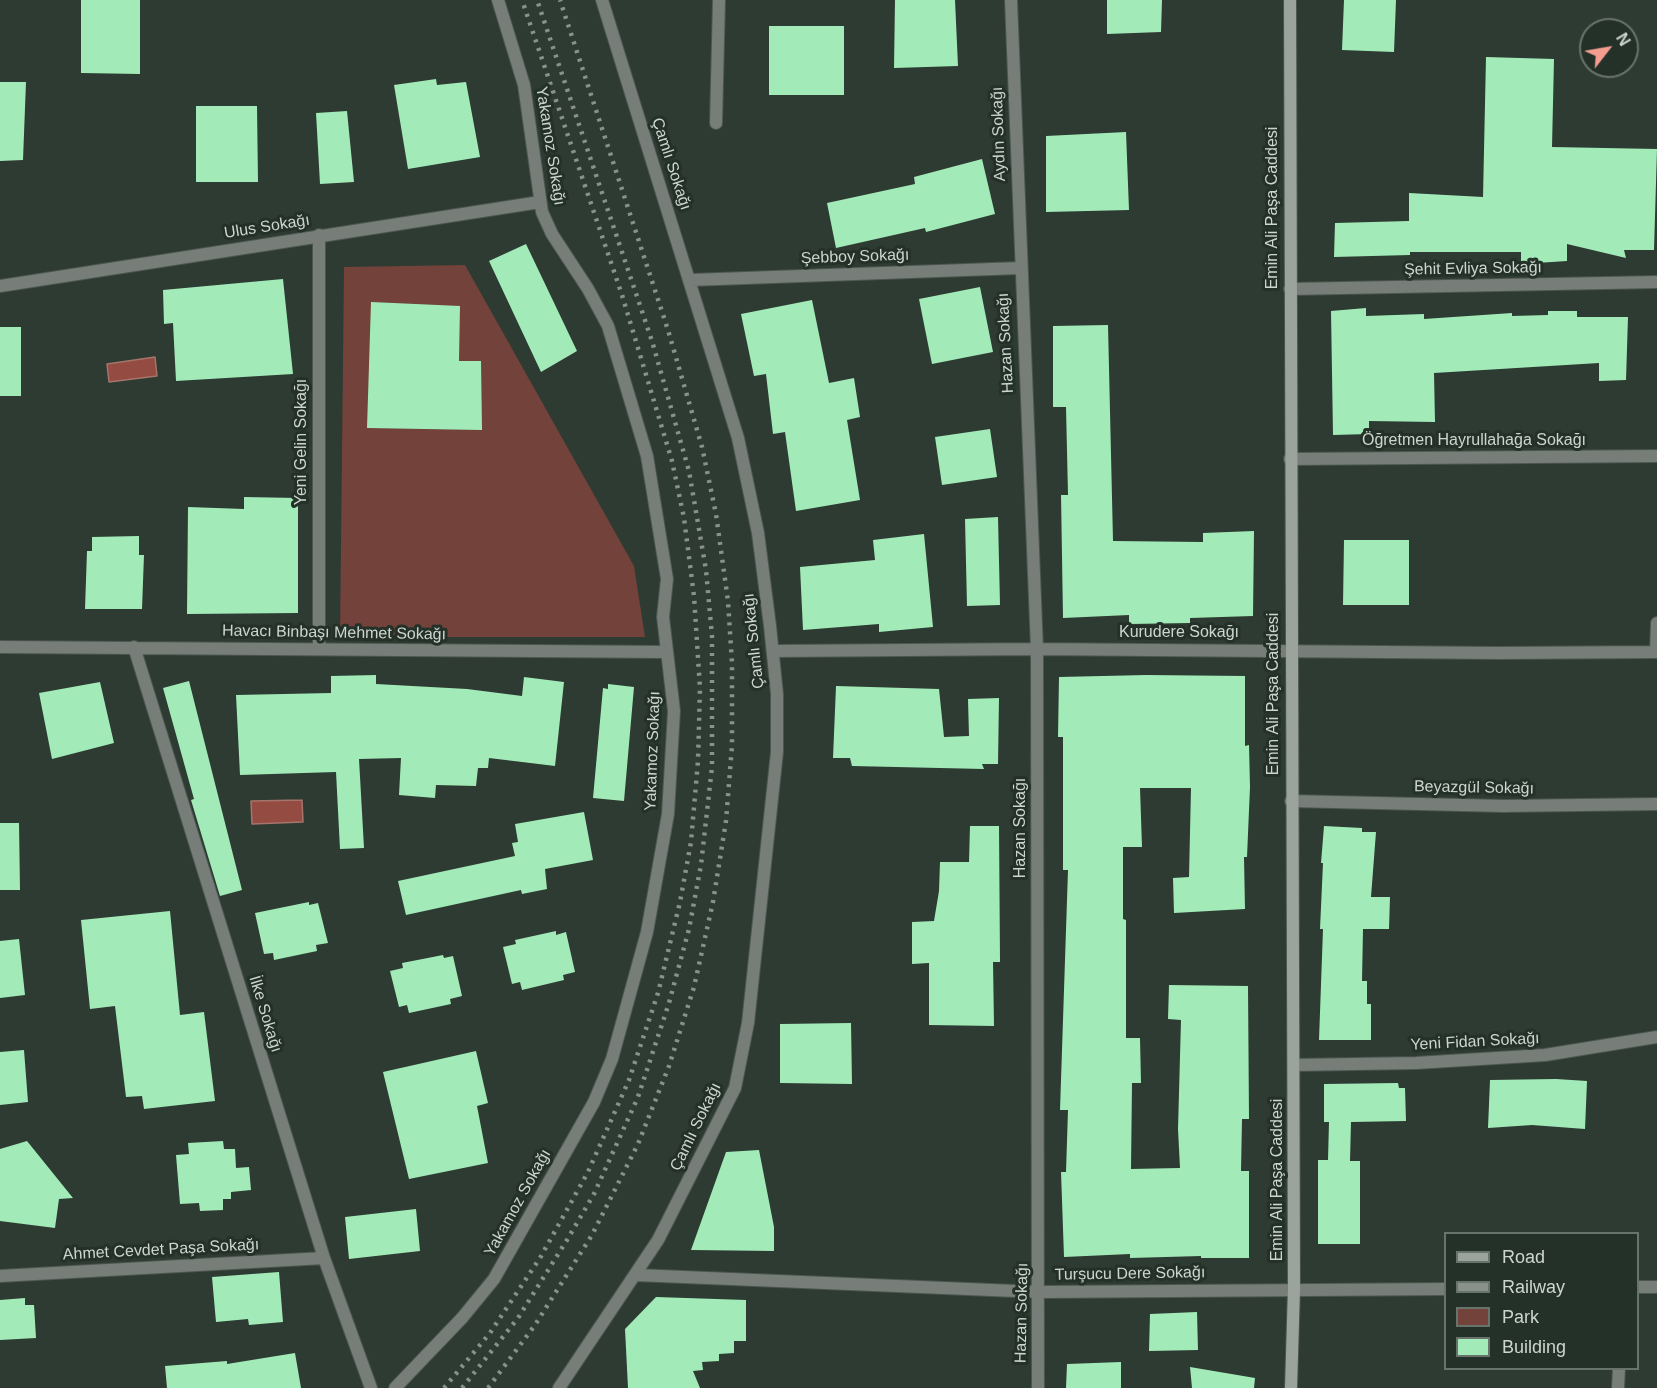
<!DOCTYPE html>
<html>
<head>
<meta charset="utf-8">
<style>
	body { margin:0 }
	#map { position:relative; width:1657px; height:1388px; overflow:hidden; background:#2e3b32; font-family:Arial,sans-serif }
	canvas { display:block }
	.legend { position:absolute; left:1444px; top:1232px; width:195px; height:138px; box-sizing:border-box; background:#243128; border:2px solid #68736b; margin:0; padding:8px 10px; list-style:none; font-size:18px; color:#cdd5cf }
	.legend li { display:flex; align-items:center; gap:12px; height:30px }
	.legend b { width:30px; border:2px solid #68736b }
	.north { position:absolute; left:1579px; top:18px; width:60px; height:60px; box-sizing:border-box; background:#243128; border:2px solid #68736b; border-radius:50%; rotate:59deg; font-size:16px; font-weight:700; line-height:24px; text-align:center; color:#cdd5cf }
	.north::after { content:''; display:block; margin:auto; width:21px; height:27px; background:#f59d8f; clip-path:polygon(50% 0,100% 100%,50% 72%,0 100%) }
</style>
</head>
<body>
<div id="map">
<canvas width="1657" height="1388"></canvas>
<ul class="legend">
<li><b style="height:8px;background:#9aa49d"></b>Road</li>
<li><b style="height:8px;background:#88928a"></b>Railway</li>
<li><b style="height:16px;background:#72423b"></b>Park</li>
<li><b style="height:16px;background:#a2ebb9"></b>Building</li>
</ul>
<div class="north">N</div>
</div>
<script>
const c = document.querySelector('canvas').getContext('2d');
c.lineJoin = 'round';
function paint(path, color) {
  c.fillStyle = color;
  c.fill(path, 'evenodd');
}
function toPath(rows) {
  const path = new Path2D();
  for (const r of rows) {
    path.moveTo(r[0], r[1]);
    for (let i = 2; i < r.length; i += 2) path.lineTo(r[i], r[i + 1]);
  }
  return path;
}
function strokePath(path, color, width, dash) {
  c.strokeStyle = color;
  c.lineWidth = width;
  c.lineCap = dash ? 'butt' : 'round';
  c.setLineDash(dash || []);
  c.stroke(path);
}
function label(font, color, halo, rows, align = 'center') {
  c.font = font + ' Arial,sans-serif';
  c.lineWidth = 6;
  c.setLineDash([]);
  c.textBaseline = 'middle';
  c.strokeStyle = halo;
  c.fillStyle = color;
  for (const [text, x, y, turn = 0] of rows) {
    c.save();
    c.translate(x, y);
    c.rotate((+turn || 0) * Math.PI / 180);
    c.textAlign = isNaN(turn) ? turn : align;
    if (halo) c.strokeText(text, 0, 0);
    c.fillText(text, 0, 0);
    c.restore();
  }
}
const green = toPath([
	[465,265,634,566,645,637,340,637,344,267]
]);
const water = toPath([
	[155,357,157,376,109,382,107,364,155,357],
	[302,800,303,822,252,824,251,801,302,800]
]);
const building = toPath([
	[81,0,140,0,140,74,81,73],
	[895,0,955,0,958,66,894,68],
	[1107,0,1162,0,1161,32,1107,34],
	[1344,0,1396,0,1394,52,1342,50],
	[769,26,844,26,844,95,769,95],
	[1486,57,1554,59,1552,147,1657,149,1654,250,1624,250,1626,258,1567,244,1567,261,1521,264,1521,252,1410,252,1410,255,1334,257,1335,223,1409,221,1409,193,1483,197],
	[436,79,437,85,466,82,480,157,408,169,394,85],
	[0,82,26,82,23,160,0,161],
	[196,106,257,106,258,182,196,182],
	[347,111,354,182,320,184,316,113],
	[1126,132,1129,210,1046,212,1046,136],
	[982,159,995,214,926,232,925,228,836,248,827,203,915,184,914,177],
	[526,244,577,351,541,372,489,261],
	[283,279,293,374,176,381,173,323,164,324,163,290],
	[980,287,993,352,932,364,919,299],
	[812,300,829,383,854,378,860,417,847,420,860,500,796,511,785,432,773,434,766,374,754,376,741,314],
	[371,302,460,306,459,361,481,361,482,430,367,428],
	[1366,308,1366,316,1424,314,1424,319,1512,313,1512,316,1548,315,1548,311,1577,311,1577,317,1628,317,1626,380,1599,381,1599,363,1434,373,1435,422,1369,421,1369,434,1333,435,1331,311],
	[1108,325,1113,541,1203,542,1203,533,1254,531,1253,616,1190,618,1190,623,1129,624,1129,615,1063,618,1061,495,1068,495,1066,407,1053,407,1053,326],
	[0,327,21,327,21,396,0,396],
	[990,429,997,477,942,485,935,437],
	[244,497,298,498,298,613,187,614,188,507,244,509],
	[998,517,1000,605,967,606,965,519],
	[924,534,933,627,879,632,879,624,803,630,800,567,875,560,873,540],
	[139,536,139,555,144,555,142,609,85,609,87,551,92,551,92,537],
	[1344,540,1409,540,1409,605,1343,605],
	[376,675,376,684,467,689,522,696,524,677,564,682,555,766,489,758,488,768,478,768,476,786,436,785,435,798,399,795,401,758,359,759,364,848,340,849,336,772,240,775,236,695,331,693,331,676],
	[1146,675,1245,676,1245,746,1249,745,1250,787,1247,857,1244,857,1245,909,1174,913,1173,878,1189,877,1191,788,1140,788,1142,847,1123,847,1123,919,1126,920,1126,1038,1140,1038,1141,1083,1132,1083,1131,1169,1180,1168,1178,1129,1181,1020,1168,1019,1169,985,1248,986,1249,1119,1242,1119,1241,1171,1249,1171,1249,1258,1201,1258,1201,1256,1130,1258,1130,1254,1064,1257,1061,1172,1066,1172,1068,1110,1060,1110,1068,870,1063,870,1063,737,1058,737,1059,677],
	[189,681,242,890,220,896,191,800,194,799,163,688],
	[100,682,114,743,52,759,39,693],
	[608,684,634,687,624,801,593,798,603,688,608,689],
	[836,686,939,689,944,737,969,736,968,699,999,698,998,764,982,764,984,769,852,766,850,758,833,758],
	[584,812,593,860,545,869,547,889,522,894,521,890,406,915,398,881,515,856,512,843,518,842,515,824],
	[0,823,19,823,20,890,0,890],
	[970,826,999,826,1000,962,993,962,994,1026,929,1025,929,963,912,964,912,922,934,921,939,891,940,862,969,862],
	[1324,826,1362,828,1362,832,1376,832,1371,897,1390,897,1389,929,1363,929,1362,981,1367,981,1367,1004,1371,1004,1371,1040,1319,1040,1323,929,1320,929,1323,863,1321,863],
	[309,902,309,905,318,903,328,943,316,945,317,951,274,960,273,953,264,954,255,913],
	[170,911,180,1015,204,1012,215,1101,144,1109,142,1096,126,1097,115,1006,90,1009,81,920],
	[556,931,556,935,566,932,575,972,563,975,564,980,522,990,520,982,512,984,503,947,516,944,515,940],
	[19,939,25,995,0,998,0,941],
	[443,955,444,958,453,956,462,996,450,999,451,1004,409,1013,407,1005,399,1007,390,971,403,968,402,963],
	[851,1023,852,1084,780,1083,780,1024],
	[24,1050,28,1102,0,1105,0,1052],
	[476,1051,488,1103,477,1106,488,1163,409,1179,383,1072],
	[1556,1079,1587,1081,1585,1129,1532,1125,1488,1128,1490,1080],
	[1398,1083,1399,1088,1405,1088,1406,1121,1351,1122,1350,1161,1360,1161,1360,1244,1318,1244,1318,1160,1328,1160,1329,1122,1324,1122,1324,1084],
	[27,1141,73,1198,59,1199,55,1228,0,1221,0,1149],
	[223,1141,224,1149,235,1149,236,1168,249,1167,251,1190,231,1192,231,1199,223,1199,223,1210,200,1211,199,1203,180,1204,176,1155,189,1154,188,1143],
	[759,1150,774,1227,774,1251,691,1250,726,1152],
	[416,1209,420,1251,349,1259,345,1217],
	[279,1272,283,1322,249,1325,248,1319,216,1322,212,1277],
	[656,1297,746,1300,746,1341,734,1341,734,1353,719,1354,719,1361,702,1362,703,1370,693,1371,700,1388,628,1388,625,1329],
	[25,1298,25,1305,34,1305,36,1338,0,1340,0,1300],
	[1197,1312,1198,1350,1149,1351,1150,1314],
	[295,1353,301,1388,167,1388,165,1366,227,1361,227,1364],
	[1121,1362,1121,1388,1066,1388,1067,1364],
	[1190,1367,1255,1378,1254,1388,1192,1388]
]);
const street = toPath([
	[1011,0,1037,649,1038,1388],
	[716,123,719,0],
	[691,280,1020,268],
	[0,286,540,202],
	[1290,289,1657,282],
	[1290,459,1657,456],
	[0,647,667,652],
	[134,647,324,1258,371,1388],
	[319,649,319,235],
	[773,651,1037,649,1498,653,1657,652],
	[1656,652,1657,623],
	[1291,801,1504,806,1657,804],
	[1294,1065,1416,1063,1545,1055,1657,1037],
	[636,1275,1039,1292,1446,1289],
	[0,1276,324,1258],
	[1638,1287,1657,1287],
	[395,1388,462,1318,494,1279,594,1102,612,1059,647,932,668,814,674,711,663,617,667,579,647,456,608,326,588,289,552,234,542,212,524,85,498,0],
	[559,1388,658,1240,735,1088,748,1023,777,752,777,694,770,626,758,533,738,438,602,0],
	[1618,1388,1619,1368]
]);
const secondary = toPath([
	[1290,0,1294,1288,1291,1388]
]);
const rail = toPath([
	[444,1388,490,1333,540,1258,588,1172,629,1080,658,993,680,902,691,842,698,761,700,688,694,596,684,518,672,461,622,295,522,0],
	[462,1388,518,1318,567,1240,594,1194,638,1097,669,1003,689,929,701,865,712,767,712,636,706,570,689,471,652,341,537,0],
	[488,1388,535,1325,592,1235,638,1144,669,1066,694,987,713,902,726,821,732,746,732,663,728,601,716,514,702,447,668,330,560,0]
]);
const streetNames = [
	["Aydın Sokağı",999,134,-92],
	["Yakamoz Sokağı",550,146,81],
	["Çamlı Sokağı",671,164,72],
	["Emin Ali Paşa Caddesi",1273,208,-90],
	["Ulus Sokağı",267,227,-9],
	["Şebboy Sokağı",855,257,-2],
	["Şehit Evliya Sokağı",1473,269,-1],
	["Hazan Sokağı",1006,343,-93],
	["Öğretmen Hayrullahağa Sokağı",1474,441],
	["Yeni Gelin Sokağı",302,442,-90],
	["Havacı Binbaşı Mehmet Sokağı",334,633,1],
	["Kurudere Sokağı",1179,633],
	["Çamlı Sokağı",754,641,-96],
	["Emin Ali Paşa Caddesi",1274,694,-90],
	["Yakamoz Sokağı",653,751,-88],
	["Beyazgül Sokağı",1474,788,1],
	["Hazan Sokağı",1021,828,-90],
	["İlke Sokağı",265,1014,73],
	["Yeni Fidan Sokağı",1475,1042,-3],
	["Çamlı Sokağı",696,1127,-64],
	["Emin Ali Paşa Caddesi",1278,1180,-90],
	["Yakamoz Sokağı",518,1203,-61],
	["Ahmet Cevdet Paşa Sokağı",161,1250,-3],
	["Turşucu Dere Sokağı",1130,1274,-1],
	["Hazan Sokağı",1022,1313,-89]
];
paint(green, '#72423b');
paint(water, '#944c42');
strokePath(water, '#a5756c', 1.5);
paint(building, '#a2ebb9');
strokePath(street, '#4b574e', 14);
strokePath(secondary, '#4b574e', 14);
strokePath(street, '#777d78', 12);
strokePath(secondary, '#9aa49d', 12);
strokePath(rail, '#88928a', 4.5, [3, 6]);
label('16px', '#cdd5cf', '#243128', streetNames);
</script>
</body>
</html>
